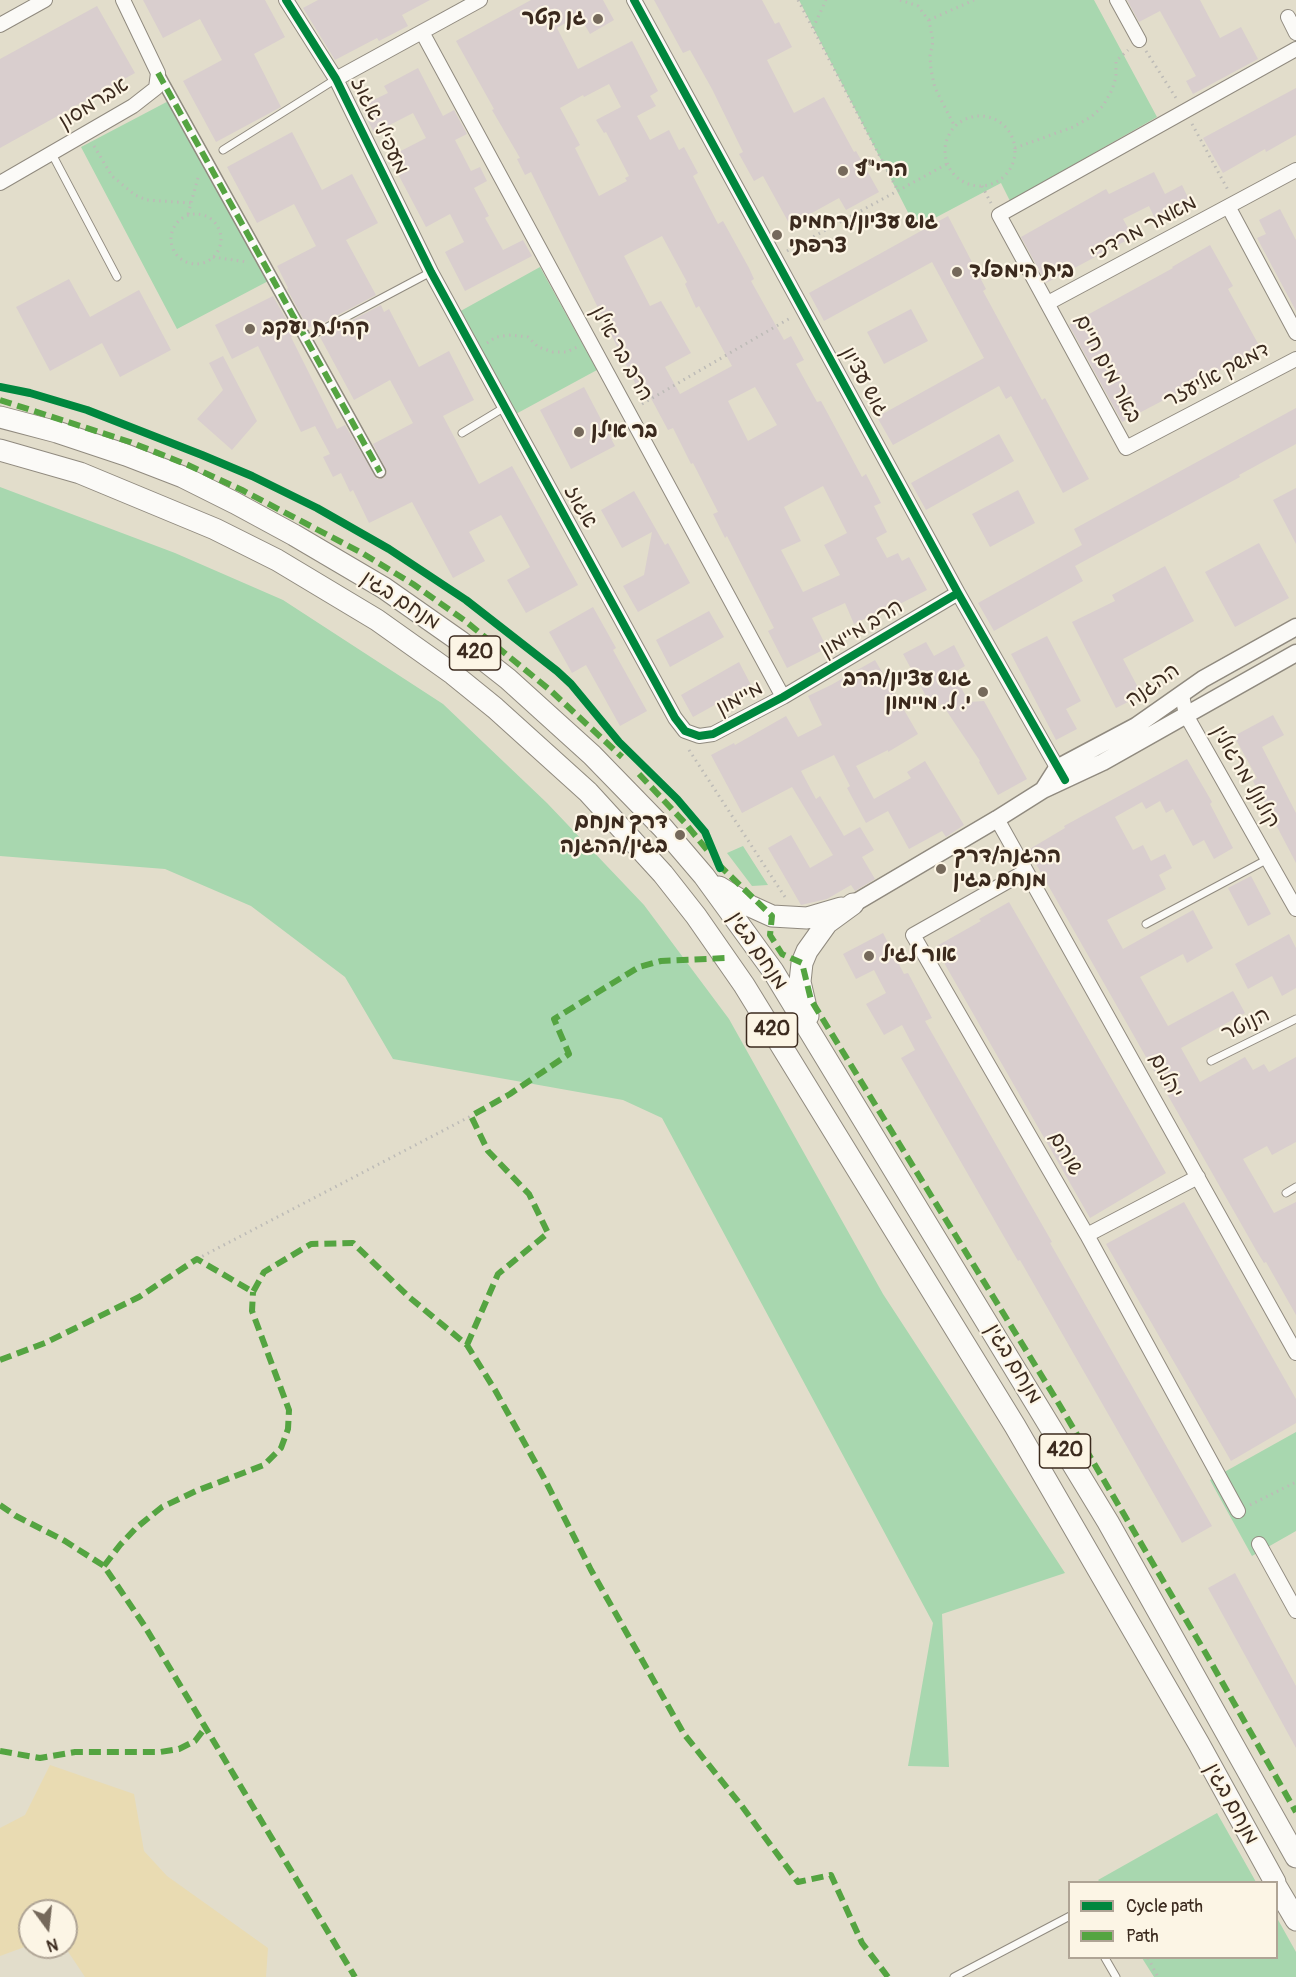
<!DOCTYPE html>
<html>
<head>
<meta charset="utf-8">
<style>
	body { margin:0 }
	#map { position:relative; width:1296px; height:1977px; overflow:hidden; background:#e2ddcb; font-family:Pangolin,sans-serif }
	canvas { display:block }
	.legend { position:absolute; left:1068px; top:1881px; width:210px; height:78px; box-sizing:border-box; background:#fcf5e5; border:2px solid #afa495; margin:0; padding:8px 10px; list-style:none; font-size:18px; color:#3b2a1e }
	.legend li { display:flex; align-items:center; gap:12px; height:30px }
	.legend b { width:30px; border:2px solid #afa495 }
	.north { position:absolute; left:18px; top:1899px; width:60px; height:60px; box-sizing:border-box; background:#fcf5e5; border:2px solid #afa495; border-radius:50%; rotate:165deg; font-size:16px; font-weight:700; line-height:24px; text-align:center; color:#3b2a1e }
	.north::after { content:''; display:block; margin:auto; width:21px; height:27px; background:#75695b; clip-path:polygon(50% 0,100% 100%,50% 72%,0 100%) }
</style>
</head>
<body>
<div id="map">
<canvas width="1296" height="1977"></canvas>
<ul class="legend">
<li><b style="height:8px;background:#00873e"></b>Cycle path</li>
<li><b style="height:8px;background:#54a441"></b>Path</li>
</ul>
<div class="north">N</div>
</div>
<script>
const c = document.querySelector('canvas').getContext('2d');
c.lineJoin = 'round';
function paint(path, color) {
  c.fillStyle = color;
  c.fill(path, 'evenodd');
}
function toPath(rows) {
  const path = new Path2D();
  for (const r of rows) {
    if (r.length === 3) {
      path.moveTo(r[0] + r[2], r[1]);
      path.arc(r[0], r[1], r[2], 0, 2 * Math.PI);
      continue;
    }
    path.moveTo(r[0], r[1]);
    for (let i = 2; i < r.length; i += 2) path.lineTo(r[i], r[i + 1]);
  }
  return path;
}
function strokePath(path, color, width, dash) {
  c.strokeStyle = color;
  c.lineWidth = width;
  c.lineCap = dash ? 'butt' : 'round';
  c.setLineDash(dash || []);
  c.stroke(path);
}
function label(font, color, halo, rows, align = 'center') {
  c.font = font + ' Pangolin,"Playpen Sans Hebrew",sans-serif';
  c.lineWidth = 4.5;
  c.setLineDash([]);
  c.textBaseline = 'middle';
  c.strokeStyle = halo;
  c.fillStyle = color;
  for (const [text, x, y, turn = 0] of rows) {
    c.save();
    c.translate(x, y);
    c.rotate((+turn || 0) * Math.PI / 180);
    c.textAlign = isNaN(turn) ? turn : align;
    if (halo) c.strokeText(text, 0, 0);
    c.fillText(text, 0, 0);
    c.restore();
  }
}
const green = toPath([
	[799,0,1094,0,1157,117,1010,201,1001,183,916,228],
	[178,96,274,278,177,329,81,147],
	[540,267,597,370,514,415,457,313],
	[0,487,175,553,283,600,443,704,547,803,644,905,729,1019,883,1294,1065,1573,942,1614,949,1767,908,1766,933,1623,662,1118,623,1100,393,1059,345,977,251,906,165,869,0,856],
	[743,846,768,885,752,886,727,853],
	[1296,1432,1296,1531,1252,1556,1210,1480],
	[1217,1813,1256,1882,1100,1882,1098,1880],
	[1277,1918,1296,1952,1296,1977,1154,1977,1142,1958,1276,1958]
]);
const sand = toPath([
	[50,1765,134,1794,144,1851,167,1876,268,1948,266,1977,85,1977,65,1947,66,1911,30,1911,30,1945,0,1956,0,1828,25,1815]
]);
const building = toPath([
	[143,0,265,0,285,37,254,54,281,107,216,142,183,81,222,60,200,19,163,38],
	[318,0,430,0,402,15,408,26,379,41,377,38,335,60,303,8],
	[531,0,603,0,614,20,590,34,579,15,557,28,578,69,632,41,658,91,650,96,656,106,637,116,650,140,669,130,679,150,684,147,698,173,693,176,718,224,723,221,749,268,754,279,751,281,784,340,791,336,804,360,796,364,817,402,821,401,862,477,866,474,881,503,874,506,887,532,876,538,887,558,898,553,902,561,909,557,927,590,886,611,885,609,854,624,845,603,812,618,827,648,787,668,768,631,774,628,727,536,725,538,713,514,718,512,693,463,691,464,673,428,668,430,646,389,640,393,531,172,525,175,517,159,520,158,492,110,494,109,456,41],
	[609,84,621,107,596,120,604,133,606,132,629,176,625,178,627,181,599,196,575,148,580,145,560,108,583,95,584,97],
	[662,236,687,282,685,284,696,308,699,306,732,366,680,394,665,367,691,353,661,301,650,306,624,256],
	[755,387,777,425,748,441,728,401],
	[823,486,847,533,824,545,840,575,803,592,781,550,801,541,784,507],
	[654,0,762,0,775,24,779,22,792,47,767,60,794,113,824,97,854,152,856,151,879,192,846,210,839,198,790,225,763,176,754,181,739,154,743,152,712,89,690,50,683,53],
	[1127,0,1200,0,1220,38,1241,27,1258,59,1193,94,1186,81,1196,76,1160,11,1139,22],
	[97,6,135,73,0,148,0,59],
	[418,68,443,116,454,110,467,134,455,140,471,171,480,167,487,181,474,188,489,216,485,218,503,250,523,240,532,256,465,291,445,252,464,242,450,214,426,227,389,157,426,138,413,113,374,133,361,106,388,93,384,86],
	[1296,88,1296,135,1266,152,1265,149,1223,173,1203,138],
	[292,132,322,190,352,174,378,223,346,240,376,295,315,327,314,325,308,328,287,289,288,288,277,266,316,246,294,204,257,223,227,167],
	[1154,172,1165,194,1182,185,1191,204,1156,221,1149,206,1123,219,1133,237,1046,283,1021,237,1106,189,1109,194],
	[1280,209,1296,240,1296,311,1257,238,1266,234,1259,220],
	[948,216,986,289,983,291,1042,400,1045,398,1089,479,1063,493,1011,396,1006,399,999,386,893,445,877,417,984,358,932,262,824,321,809,293],
	[1210,245,1233,286,1228,289,1261,349,1122,422,1069,325,1173,268,1172,267],
	[69,279,90,317,139,290,171,350,120,377,102,343,50,371,16,307],
	[273,296,295,335,291,337,337,429,345,425,377,479,384,478,387,472,373,444,413,423,390,380,354,400,320,337,381,305,384,312,389,309,419,367,449,351,474,400,443,416,479,484,512,466,578,585,526,613,507,580,530,567,501,515,469,532,485,561,453,578,412,502,369,523,353,490,350,492,341,473,333,477,323,457,330,454,315,426,301,432,258,346,232,359,215,325],
	[911,309,928,341,884,364,867,332],
	[223,356,257,421,232,450,197,419,223,390,209,363],
	[584,387,615,446,571,469,540,410],
	[1296,408,1296,444,1239,475,1240,477,1075,566,1083,581,994,631,978,603,1082,545,1074,529],
	[999,434,1014,461,926,510,911,483],
	[1296,488,1296,544,1273,500],
	[1018,490,1035,523,990,547,972,514],
	[634,491,665,545,668,543,690,583,638,612,623,586,644,575,652,532,622,548,601,510],
	[1259,543,1289,598,1235,627,1205,572],
	[1165,566,1194,621,1123,659,1142,695,1116,708,1072,622,1115,601,1112,595],
	[593,607,616,648,613,650,647,711,620,726,586,665,572,673,549,632],
	[709,611,724,637,670,667,656,640],
	[1047,636,1081,701,1066,709,1077,729,1056,740,1011,654],
	[926,642,934,656,954,645,965,666,953,673,969,702,984,701,1027,779,998,795,979,762,980,761,942,704,933,709,903,654],
	[875,660,918,734,888,752,888,750,856,766,874,799,911,778,907,772,925,761,964,825,946,837,942,831,909,849,888,811,866,823,847,788,850,786,834,755,801,771,816,799,820,796,844,836,860,827,874,850,862,857,875,879,855,891,851,885,827,899,801,905,768,848,791,835,810,868,833,855,792,787,742,813,711,755,734,743,735,745,786,716,798,737,822,725,808,696,831,685],
	[739,662,751,685,693,717,681,695],
	[1273,715,1284,735,1262,747,1296,813,1296,863,1253,781,1257,778,1234,736],
	[1187,759,1212,802,1210,804,1233,848,1214,859,1204,840,1193,846,1173,809,1166,813,1160,801,1146,809,1142,802,1115,817,1133,850,1143,845,1151,861,1165,854,1172,868,1159,875,1166,889,1107,920,1123,949,1193,910,1213,948,1187,963,1183,954,1140,977,1168,1026,1233,991,1245,1013,1181,1048,1200,1082,1245,1057,1253,1070,1264,1064,1269,1072,1296,1057,1296,1142,1272,1155,1267,1146,1243,1159,1274,1213,1296,1202,1296,1315,1266,1262,1264,1263,1256,1250,1028,850,1065,828,1064,826],
	[1251,876,1271,914,1248,926,1228,888],
	[1009,902,1166,1173,1090,1218,935,947,981,921,979,919],
	[883,933,904,974,908,973,932,1018,925,1021,1052,1242,1050,1243,1212,1526,1182,1543,1020,1260,1018,1261,901,1058,915,1050,902,1025,884,1035,866,1004,886,993,874,970,856,979,843,954],
	[1289,934,1296,948,1296,988,1282,996,1272,976,1248,989,1235,964],
	[1184,1202,1296,1399,1296,1423,1231,1461,1106,1244],
	[1235,1573,1296,1686,1296,1748,1208,1588]
]);
const path = toPath([
	[798,0,898,191],
	[900,0,918,6,929,21,933,41,930,56,931,70,935,88,955,127],
	[929,20,974,0],
	[813,28,826,0],
	[1146,51,1176,98],
	[980,151,35],
	[1192,124,1228,190],
	[94,146,112,176,135,195,147,200,191,203],
	[1015,148,1073,127,1091,117,1103,106,1112,90,1116,77,1116,61,1128,50],
	[982,186,991,203],
	[196,239,25],
	[188,214,199,174],
	[787,251,947,164],
	[213,257,247,262],
	[487,343,496,337,511,335,528,337,538,347,553,352,567,352,577,347],
	[642,404,792,317],
	[689,750,785,897],
	[197,1259,471,1116],
	[1250,1505,1296,1482],
	[1148,1958,1158,1977]
]);
const service = toPath([
	[223,150,336,79],
	[52,154,117,277],
	[318,332,431,272],
	[462,433,505,407],
	[1146,924,1268,859],
	[1211,1061,1296,1019],
	[1286,1193,1296,1187],
	[1105,1958,1116,1977],
	[954,1977,1070,1916]
]);
const pedestrian = toPath([
	[158,73,380,472]
]);
const minor = toPath([
	[286,0,336,79,431,272,675,718,685,731,699,736,713,734,783,697,958,593],
	[634,0,958,593,1062,776],
	[1117,0,1139,40],
	[1288,17,1296,33],
	[0,25,45,0],
	[422,32,783,697],
	[1296,49,999,215,1126,448,1296,359],
	[336,79,480,0],
	[0,183,133,106,156,88,158,73,123,0],
	[1229,208,1296,333],
	[1048,303,1296,170],
	[1182,695,1186,715,1296,909],
	[997,819,1296,1353],
	[1026,871,913,935,1087,1235,1238,1511],
	[1087,1235,1198,1177],
	[1259,1544,1296,1611]
]);
const tertiary = toPath([
	[1043,790,1057,768,1136,726,1203,679,1296,627],
	[853,904,997,819,1043,790,1103,762,1296,653]
]);
const primary = toPath([
	[0,417,57,432,126,455,183,477,235,503,294,535,384,588,461,642,508,679,592,755,663,828,704,876,773,971,1108,1522,1296,1857],
	[0,450,80,473,215,529,277,560,377,620,453,674,495,708,588,792,663,874,696,916,744,985,1015,1426,1199,1744,1275,1882],
	[719,887,750,906,772,916,807,918,841,908],
	[808,1016,800,982,802,963,807,951,827,923,853,904],
	[1276,1886,1296,1920]
]);
const quiet = toPath([
	[158,73,380,472],
	[0,400,130,442,188,465,242,490,362,553,413,584,464,620,550,690,622,757],
	[639,774,685,823,707,850],
	[718,864,772,916,770,935,782,954,802,963,811,1000,1059,1404,1205,1652,1296,1812],
	[467,1345,498,1274,548,1233,529,1194,488,1151,471,1116,510,1094,569,1054,554,1019,639,967,661,961,726,958],
	[0,1360,45,1343,139,1297,197,1259,253,1292,264,1272,311,1244,353,1243,409,1297,467,1345,495,1390,544,1478,591,1570,684,1734,741,1805,798,1882,831,1875,862,1943,888,1977],
	[0,1505,16,1516,65,1541,104,1566,144,1625,355,1977],
	[104,1566,120,1545,136,1528,162,1507,196,1491,264,1465,281,1448,288,1429,289,1410,252,1311,253,1292],
	[0,1751,40,1758,75,1752,160,1752,179,1749,195,1741,205,1728]
]);
const cycleway = toPath([
	[286,0,336,79,431,272,675,718,685,731,699,736,713,734,783,697,958,593],
	[634,0,958,593,1065,780],
	[0,387,30,393,87,410,202,455,252,476,317,508,389,549,466,600,557,671,571,684,619,742,677,799,705,832,720,868]
]);
const markers = [
	[598,19,6,"#75695b"],
	[843,171,6,"#75695b"],
	[777,235,6,"#75695b"],
	[957,272,6,"#75695b"],
	[250,329,6,"#75695b"],
	[579,432,6,"#75695b"],
	[983,692,6,"#75695b"],
	[680,835,6,"#75695b"],
	[941,869,6,"#75695b"],
	[869,956,6,"#75695b"]
];
const shields = [
	[475,653,51],
	[772,1030,51],
	[1065,1451,51]
];
const shieldNames = [
	["420",475,653],
	["420",772,1030],
	["420",1065,1451]
];
const poiNames = [
	["גן קטר",586,19,"right"],
	["הרי\"ף",855,171],
	["גוש עציון/רחמים",789,223],
	["צרפתי",789,247],
	["בית הימפלד",969,272],
	["קהילת יעקב",262,329],
	["בר אילן",591,432],
	["גוש עציון/הרב",971,680,"right"],
	["י. ל. מיימון",971,704,"right"],
	["דרך מנחם",668,823,"right"],
	["בגין/ההגנה",668,847,"right"],
	["ההגנה/דרך",953,857],
	["מנחם בגין",953,881],
	["אור לגיל",881,956]
];
const streetNames = [
	["אברמסון",94,104,-32],
	["מעפילי אגוז",379,126,64],
	["מאמר מרדכי",1144,229,-28],
	["הרב בר אילן",621,354,61],
	["באר מים חיים",1107,369,62],
	["דמשק אליעזר",1217,376,-28],
	["גוש עציון",864,382,61],
	["אגוז",580,507,61],
	["מנחם בגין",400,601,33],
	["הרב מיימון",862,629,-31],
	["ההגנה",1153,686,-35],
	["מיימון",740,699,-28],
	["קולונל מרגולין",1245,777,60],
	["מנחם בגין",757,951,56],
	["הנוטר",1246,1025,-26],
	["יהלום",1165,1076,61],
	["שוהם",1065,1154,60],
	["מנחם בגין",1013,1364,59],
	["מנחם בגין",1231,1804,61]
];
paint(green, '#a8d7af');
paint(sand, '#e9dbb2');
paint(building, '#d9cece');
strokePath(service, '#908a7f', 9);
strokePath(pedestrian, '#908a7f', 13);
strokePath(minor, '#908a7f', 16);
strokePath(tertiary, '#908a7f', 19);
strokePath(primary, '#908a7f', 23);
strokePath(path, '#bdbbb7', 3, [1.5, 4.5]);
strokePath(service, '#fbfaf7', 7);
strokePath(pedestrian, '#fbfaf7', 10);
strokePath(minor, '#fbfaf7', 14);
strokePath(tertiary, '#fbfaf7', 16);
strokePath(primary, '#fbfaf7', 21);
strokePath(quiet, '#54a441', 6, [12, 6]);
strokePath(cycleway, '#00873e', 8);
for (const [x, y, r, color] of markers) {
  const dot = new Path2D();
  dot.arc(x, y, r, 0, 2 * Math.PI);
  c.fillStyle = color;
  c.fill(dot);
  strokePath(dot, '#fcf5e5', 2);
}
for (const [x, y, w] of shields) {
  const box = new Path2D();
  box.roundRect(x - w / 2, y - 17, w, 34, 4.5);
  c.fillStyle = '#fcf5e5';
  c.fill(box);
  strokePath(box, '#3b2a1e', 1.5);
}
label('bold 20px', '#3b2a1e', null, shieldNames);
label('bold 21px', '#3b2a1e', '#fcf5e5', poiNames, 'left');
label('21px', '#3b2a1e', '#fcf5e5', streetNames);
</script>
</body>
</html>
